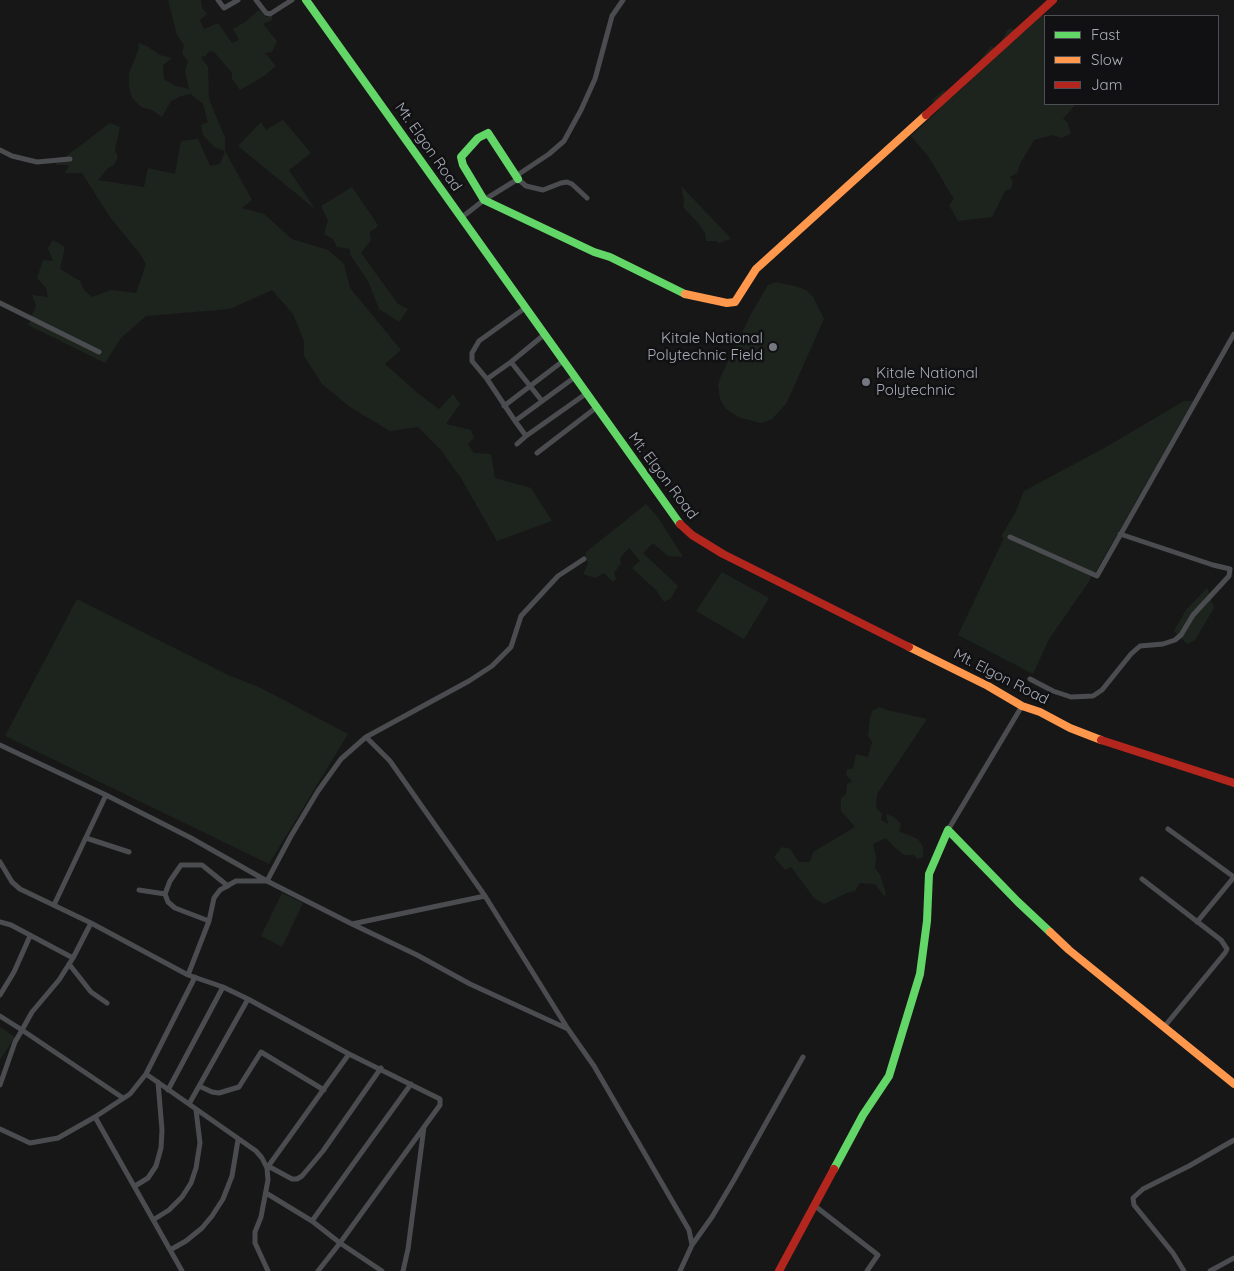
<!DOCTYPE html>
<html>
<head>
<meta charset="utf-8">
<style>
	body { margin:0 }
	#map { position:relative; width:1234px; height:1271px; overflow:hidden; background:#171717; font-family:Quicksand,sans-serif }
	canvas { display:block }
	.legend { position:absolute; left:1044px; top:15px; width:175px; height:90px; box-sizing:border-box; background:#111113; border:1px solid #4d4f55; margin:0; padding:6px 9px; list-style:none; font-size:15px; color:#a8adb8 }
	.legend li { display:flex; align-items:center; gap:10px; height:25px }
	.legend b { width:25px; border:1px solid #4d4f55 }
</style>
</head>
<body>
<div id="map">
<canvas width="1234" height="1271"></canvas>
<ul class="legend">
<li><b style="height:6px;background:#63d668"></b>Fast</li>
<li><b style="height:6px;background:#ff974d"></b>Slow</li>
<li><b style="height:6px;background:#b3261e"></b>Jam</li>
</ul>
</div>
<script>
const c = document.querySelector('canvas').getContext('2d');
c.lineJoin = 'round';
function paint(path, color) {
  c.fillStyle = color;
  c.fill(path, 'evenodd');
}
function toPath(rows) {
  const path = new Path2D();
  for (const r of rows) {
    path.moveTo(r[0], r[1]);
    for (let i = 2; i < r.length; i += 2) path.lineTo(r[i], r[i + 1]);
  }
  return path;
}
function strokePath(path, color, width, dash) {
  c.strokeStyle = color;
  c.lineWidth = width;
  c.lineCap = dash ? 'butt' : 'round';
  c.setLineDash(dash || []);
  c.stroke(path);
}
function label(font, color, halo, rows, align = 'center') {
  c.font = font + ' Quicksand,sans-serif';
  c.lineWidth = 5;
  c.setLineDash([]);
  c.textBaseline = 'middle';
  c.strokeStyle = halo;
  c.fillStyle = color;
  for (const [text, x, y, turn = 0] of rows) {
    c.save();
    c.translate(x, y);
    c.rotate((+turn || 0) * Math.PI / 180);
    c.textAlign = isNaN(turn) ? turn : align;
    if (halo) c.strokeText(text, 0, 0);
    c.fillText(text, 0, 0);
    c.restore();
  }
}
const green = toPath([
	[168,0,201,0,202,8,207,14,200,20,204,29,218,23,232,43,239,40,233,29,245,22,259,10,266,17,272,16,272,20,263,24,277,41,272,52,265,53,276,66,264,76,240,90,232,79,232,73,214,52,209,51,206,56,201,57,208,67,209,99,225,138,225,151,252,200,242,208,264,214,292,239,328,250,344,264,350,288,401,350,385,364,420,395,439,409,453,394,460,404,446,424,471,430,474,438,468,444,474,453,491,454,495,478,531,488,552,521,497,541,461,478,440,449,418,427,390,431,350,407,322,384,304,356,304,341,293,314,272,290,230,309,146,316,121,338,105,363,28,325,36,306,32,295,48,297,46,288,37,278,43,260,53,261,48,248,53,240,65,247,60,269,80,281,84,290,92,297,111,290,136,293,146,264,140,254,110,217,82,173,65,173,69,165,56,165,58,157,65,157,110,123,120,127,115,150,118,157,114,165,108,168,98,180,144,187,148,168,175,174,181,141,198,139,210,166,220,164,225,151,214,147,203,135,201,125,208,122,203,104,191,94,181,96,171,101,162,117,152,110,141,107,132,98,129,86,129,74,139,48,138,43,147,46,160,55,172,58,163,65,164,79,176,86,189,89,185,71,188,61,182,53,184,45,177,35],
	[1036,11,1045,17,1045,49,1043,51,1045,53,1045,104,1081,104,1075,105,1063,119,1067,122,1071,133,1062,138,1053,135,1034,140,1020,164,1017,173,1010,177,1013,181,1011,189,1005,191,992,217,958,221,949,205,954,199,928,156,911,136,939,110,932,100,944,90,950,99,970,81,967,73,980,61,991,46,1000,52,1001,42,1008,29,1027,30],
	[283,120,311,153,289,170,315,209,238,146,261,122,266,130],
	[681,186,724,231,731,239,719,243,716,241,706,241,705,233,698,223,683,207,684,200],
	[352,187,378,225,376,228,370,232,371,240,361,253,398,304,408,309,399,322,379,309,369,283,350,254,350,249,337,247,333,239,324,234,328,220,321,206],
	[776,282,795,286,806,290,813,297,824,319,786,404,772,419,761,423,738,417,725,408,720,399,718,385,721,376,751,314,768,285],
	[1184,401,1193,401,1095,573,1093,573,1088,583,1049,639,1033,674,958,635,1004,538,1001,536,1014,515,1024,491,1106,447],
	[646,504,657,516,683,557,668,556,653,543,643,553,678,586,671,598,664,602,656,590,632,568,640,561,629,548,620,558,621,563,614,573,616,579,613,582,604,573,595,578,583,574,588,564,585,553],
	[722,572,769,598,744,639,696,611],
	[1207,588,1214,608,1195,640,1187,644,1174,631,1186,610],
	[77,599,228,675,261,688,348,734,269,864,5,736],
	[880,707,887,710,927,719,877,794,876,808,882,814,881,820,888,824,886,814,894,817,901,824,899,831,918,839,923,847,923,857,917,859,914,855,904,855,893,846,886,838,873,844,876,857,875,868,880,875,886,894,884,896,875,884,860,883,855,891,847,893,824,904,814,898,791,867,785,870,774,857,782,847,790,849,799,862,810,862,813,852,855,827,841,811,841,798,846,794,847,784,852,781,846,775,847,770,853,768,856,754,868,757,872,742,868,736,870,718,872,711],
	[282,893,303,903,282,947,261,936],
	[0,1027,15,1037,0,1060]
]);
const street = toPath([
	[218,0,224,8,238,0],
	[256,0,266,13,270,14,292,0],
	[0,150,12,156,37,162,70,159],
	[516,176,549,154,564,141,581,110,595,79,612,16,623,0],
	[461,218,484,200,518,179,526,186,543,190,561,183,567,182,572,184,587,198],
	[0,303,99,352],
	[525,308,479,341,472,353,472,361,487,379,515,421,575,377],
	[511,362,542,401],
	[487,379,511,362,545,334],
	[504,406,563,361],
	[515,421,526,436],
	[517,444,526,436,587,393],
	[537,453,597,407],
	[1010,537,1097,576,1234,334],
	[1030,679,1053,691,1071,697,1093,696,1102,690,1131,654,1140,646,1163,644,1175,640,1181,635,1193,615,1229,576,1230,569,1213,565,1120,534],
	[366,737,390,761,485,896],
	[0,745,106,795,191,838,267,881,352,924,417,955,470,984,568,1029],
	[1168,829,1234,877],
	[948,830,1022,706],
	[86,838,129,852],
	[0,862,12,882,20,889,91,923,188,975,223,987,248,999,349,1054,440,1099,440,1105,340,1243,312,1221,266,1193],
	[1142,879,1221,940,1227,949,1225,953,1164,1027],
	[139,890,165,894],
	[54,905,106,795],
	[209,921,175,908,168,902,165,894,170,881,181,865,202,865,228,886],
	[0,922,11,925,73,958],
	[1197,922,1234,877],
	[91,923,73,958,59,980,32,1012,22,1030,123,1098],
	[352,924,485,896,568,1029,594,1066,689,1230,692,1245,680,1271],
	[69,964,91,992,107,1003],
	[188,975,209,921,214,898,220,890,236,881,267,881,291,836,318,791,341,759,366,737,469,681,492,666,511,647,521,616,558,576,584,559],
	[0,995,14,972,30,936],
	[0,1016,22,1030,15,1042,0,1085],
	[146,1074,256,1151,262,1158,267,1168,268,1180,261,1217,255,1232,255,1243,268,1271],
	[199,1086,212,1092,219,1093,239,1087,261,1052,324,1090],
	[168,1090,223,987],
	[189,1104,248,999],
	[95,1117,182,1271],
	[0,1129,30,1143,58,1138,95,1117,130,1094,146,1074,195,977],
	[268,1166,292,1179,297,1179,302,1176,323,1151,381,1068],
	[267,1168,349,1054],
	[135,1186,148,1178,156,1166,161,1148,162,1130,158,1082],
	[815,1206,878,1255,867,1271],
	[153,1220,169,1210,182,1197,191,1183,196,1168,200,1143,196,1110],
	[312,1221,411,1084],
	[692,1245,712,1217,734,1180,803,1057],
	[170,1250,186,1241,202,1228,212,1216,223,1199,232,1176,238,1140],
	[318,1271,340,1243,382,1271],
	[403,1271,408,1249,424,1127],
	[1184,1271,1173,1253,1134,1205,1133,1198,1143,1189,1189,1166,1234,1140],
	[1210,1271,1234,1258]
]);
const fast = toPath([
	[306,0,680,524],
	[518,179,488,133,478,138,461,157,463,165,484,200,594,252,610,257,685,294],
	[834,1169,863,1115,889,1076,920,974,927,921,929,874,948,830,1018,902,1050,932]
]);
const slow = toPath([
	[685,294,727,303,735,302,756,269,926,115],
	[909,647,988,686,1022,706,1040,712,1070,728,1101,740],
	[1050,932,1069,950,1234,1084]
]);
const jam = toPath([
	[926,115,1053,0],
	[680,524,692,535,723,554,909,647],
	[1101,740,1234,783],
	[779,1271,834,1169]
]);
const markers = [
	[773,347,5,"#757880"],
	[866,382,5,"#757880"]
];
const streetNames = [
	["Mt. Elgon Road",428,147,55],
	["Mt. Elgon Road",663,476,53],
	["Mt. Elgon Road",1001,677,27]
];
const poiNames = [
	["Kitale National",763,338],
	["Polytechnic Field",763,355],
	["Kitale National",876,373,"left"],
	["Polytechnic",876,390,"left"]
];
paint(green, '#1d241e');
strokePath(street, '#4b4c50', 5);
strokePath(fast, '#63d668', 8);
strokePath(slow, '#ff974d', 8);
strokePath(jam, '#b3261e', 8);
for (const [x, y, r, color] of markers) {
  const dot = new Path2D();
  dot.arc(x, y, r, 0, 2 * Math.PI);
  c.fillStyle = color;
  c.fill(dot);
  strokePath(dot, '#111113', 2);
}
label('15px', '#a8adb8', '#111113', streetNames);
label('15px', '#a8adb8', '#111113', poiNames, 'right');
</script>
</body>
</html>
